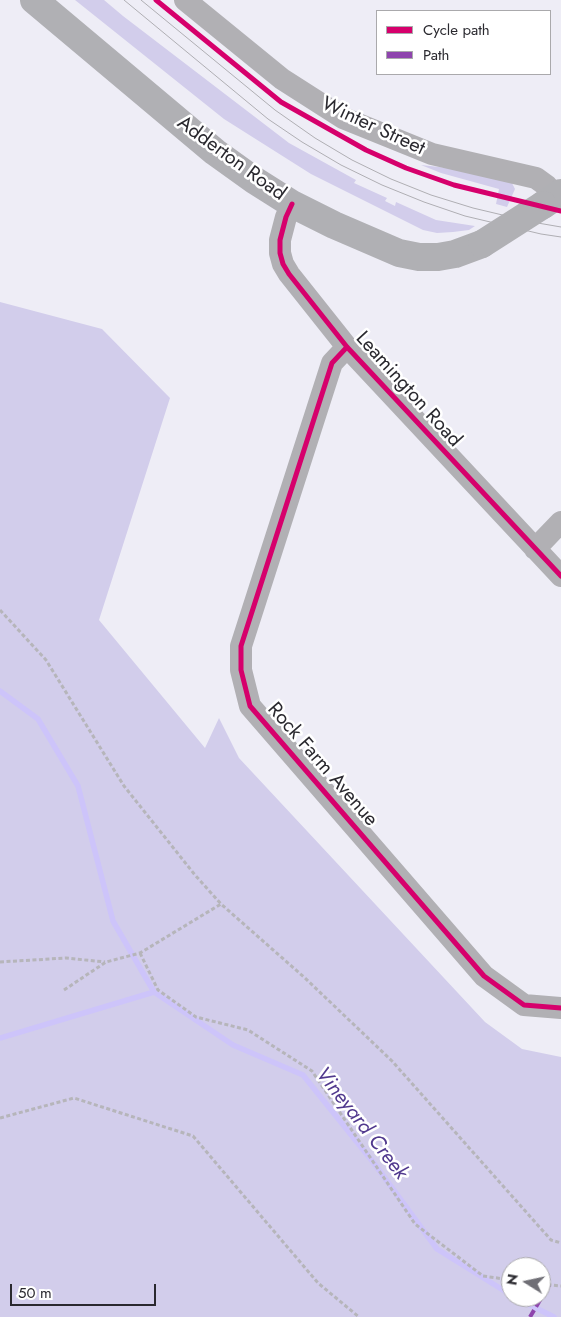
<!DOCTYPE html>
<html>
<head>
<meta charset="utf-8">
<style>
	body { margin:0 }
	#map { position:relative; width:561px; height:1317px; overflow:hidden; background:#eeedf6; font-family:Jost,sans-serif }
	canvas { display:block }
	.legend { position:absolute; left:376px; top:10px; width:175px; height:65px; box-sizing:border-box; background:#fff; border:1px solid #aaa9ac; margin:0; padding:6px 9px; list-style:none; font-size:15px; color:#2a292f }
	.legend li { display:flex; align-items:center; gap:10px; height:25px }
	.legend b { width:25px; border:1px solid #aaa9ac }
	.north { position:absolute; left:501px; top:1257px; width:50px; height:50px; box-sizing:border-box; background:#fff; border:1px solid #aaa9ac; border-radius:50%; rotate:280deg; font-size:14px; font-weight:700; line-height:20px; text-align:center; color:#2a292f }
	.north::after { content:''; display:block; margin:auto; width:18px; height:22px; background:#6f6e75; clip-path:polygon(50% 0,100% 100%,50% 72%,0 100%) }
	.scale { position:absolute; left:10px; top:1284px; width:146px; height:22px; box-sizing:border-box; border:2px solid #2a292f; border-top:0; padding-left:6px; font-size:15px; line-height:18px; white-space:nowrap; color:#2a292f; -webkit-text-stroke:4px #fff; paint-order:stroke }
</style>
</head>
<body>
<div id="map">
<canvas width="561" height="1317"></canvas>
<ul class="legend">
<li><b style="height:6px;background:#d6006c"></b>Cycle path</li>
<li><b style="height:6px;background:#8e44ad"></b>Path</li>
</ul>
<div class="north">N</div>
<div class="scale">50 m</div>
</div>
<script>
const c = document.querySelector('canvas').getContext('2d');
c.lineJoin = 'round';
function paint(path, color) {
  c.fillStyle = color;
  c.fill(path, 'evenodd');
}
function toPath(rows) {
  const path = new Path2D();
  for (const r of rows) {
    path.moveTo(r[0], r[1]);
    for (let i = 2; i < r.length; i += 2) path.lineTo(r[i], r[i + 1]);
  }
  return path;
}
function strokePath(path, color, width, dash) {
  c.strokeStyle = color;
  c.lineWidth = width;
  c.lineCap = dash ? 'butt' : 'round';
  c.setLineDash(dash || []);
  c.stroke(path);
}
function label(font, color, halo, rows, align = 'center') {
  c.font = font + ' Jost,sans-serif';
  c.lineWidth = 5;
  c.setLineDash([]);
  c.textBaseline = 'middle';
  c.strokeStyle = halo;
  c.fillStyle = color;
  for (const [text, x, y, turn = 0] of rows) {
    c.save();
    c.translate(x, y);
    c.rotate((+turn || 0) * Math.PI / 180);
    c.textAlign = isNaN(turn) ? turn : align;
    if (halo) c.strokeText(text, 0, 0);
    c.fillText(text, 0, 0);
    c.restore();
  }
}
const green = toPath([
	[75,0,104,0,123,16,289,143,356,180,354,183,387,198,385,201,395,206,396,202,436,220,475,226,469,230,453,232,437,233,423,230,311,174,224,119],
	[421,165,448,168,512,183,515,189,507,207,496,204,499,189,441,173],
	[0,302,102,329,170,398,99,620,205,748,219,718,239,758,485,1022,522,1049,561,1057,561,1317,0,1317],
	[511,1267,541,1267,541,1297,511,1297]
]);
const stream = toPath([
	[0,691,38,719,78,786,113,921,154,992,233,1045,303,1075,373,1162,437,1249,511,1295],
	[0,1038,154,992],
	[514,1297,554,1317]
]);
const path = toPath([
	[0,610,46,660,124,786,195,875,221,904,305,978,392,1061,551,1240,561,1243],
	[140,953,158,990,196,1017,248,1030,312,1071,415,1224,483,1276,511,1280],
	[0,962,66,958,105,962],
	[64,990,106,962,140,953,221,904],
	[0,1118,74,1098,193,1136,318,1283,359,1317],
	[541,1284,561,1286]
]);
const street = toPath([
	[185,0,282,79,343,118,432,154,536,178,547,186,556,196],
	[292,204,286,217,280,240,280,253,283,264,289,274,347,347,561,576],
	[347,347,332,363,241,646,241,670,250,706,484,976,524,1005,561,1008],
	[535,549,561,522]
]);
const secondary = toPath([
	[34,0,215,152,254,180,292,204,334,225,399,253,419,257,438,257,455,254,482,244],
	[543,205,561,193]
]);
const tram = toPath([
	[124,0,268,119,302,142,341,165,382,185,424,202,465,216,541,234,561,237],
	[141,0,275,110,315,138,352,160,391,179,431,195,473,208,532,222,561,227]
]);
const secondaryBridge = toPath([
	[482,244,543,205]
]);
const quiet = toPath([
	[530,1317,549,1285]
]);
const cycleway = toPath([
	[156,0,281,102,366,150,406,168,454,185,561,211],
	[292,204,286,217,280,240,280,253,283,264,289,274,347,347,561,576],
	[347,347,332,363,241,646,241,670,250,706,484,976,524,1005,561,1008]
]);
const streetNames = [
	["Winter Street",373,127,25],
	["Adderton Road",231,159,36],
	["Leamington Road",408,390,48],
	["Rock Farm Avenue",322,765,49]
];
const waterNames = [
	["Vineyard Creek",361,1124,52]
];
paint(green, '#d2cdeb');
strokePath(stream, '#cdc4fa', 5.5);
strokePath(path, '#b6b5ba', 3, [4, 2.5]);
strokePath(street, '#b1b0b4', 22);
strokePath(secondary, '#b0b0b4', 28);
strokePath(tram, '#afaeb3', 1);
strokePath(secondaryBridge, '#b0b0b4', 28);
strokePath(quiet, '#8e44ad', 4, [8, 4]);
strokePath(cycleway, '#d6006c', 5);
label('20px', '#2a292f', '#fff', streetNames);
label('italic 21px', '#51398e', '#fff', waterNames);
</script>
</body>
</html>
